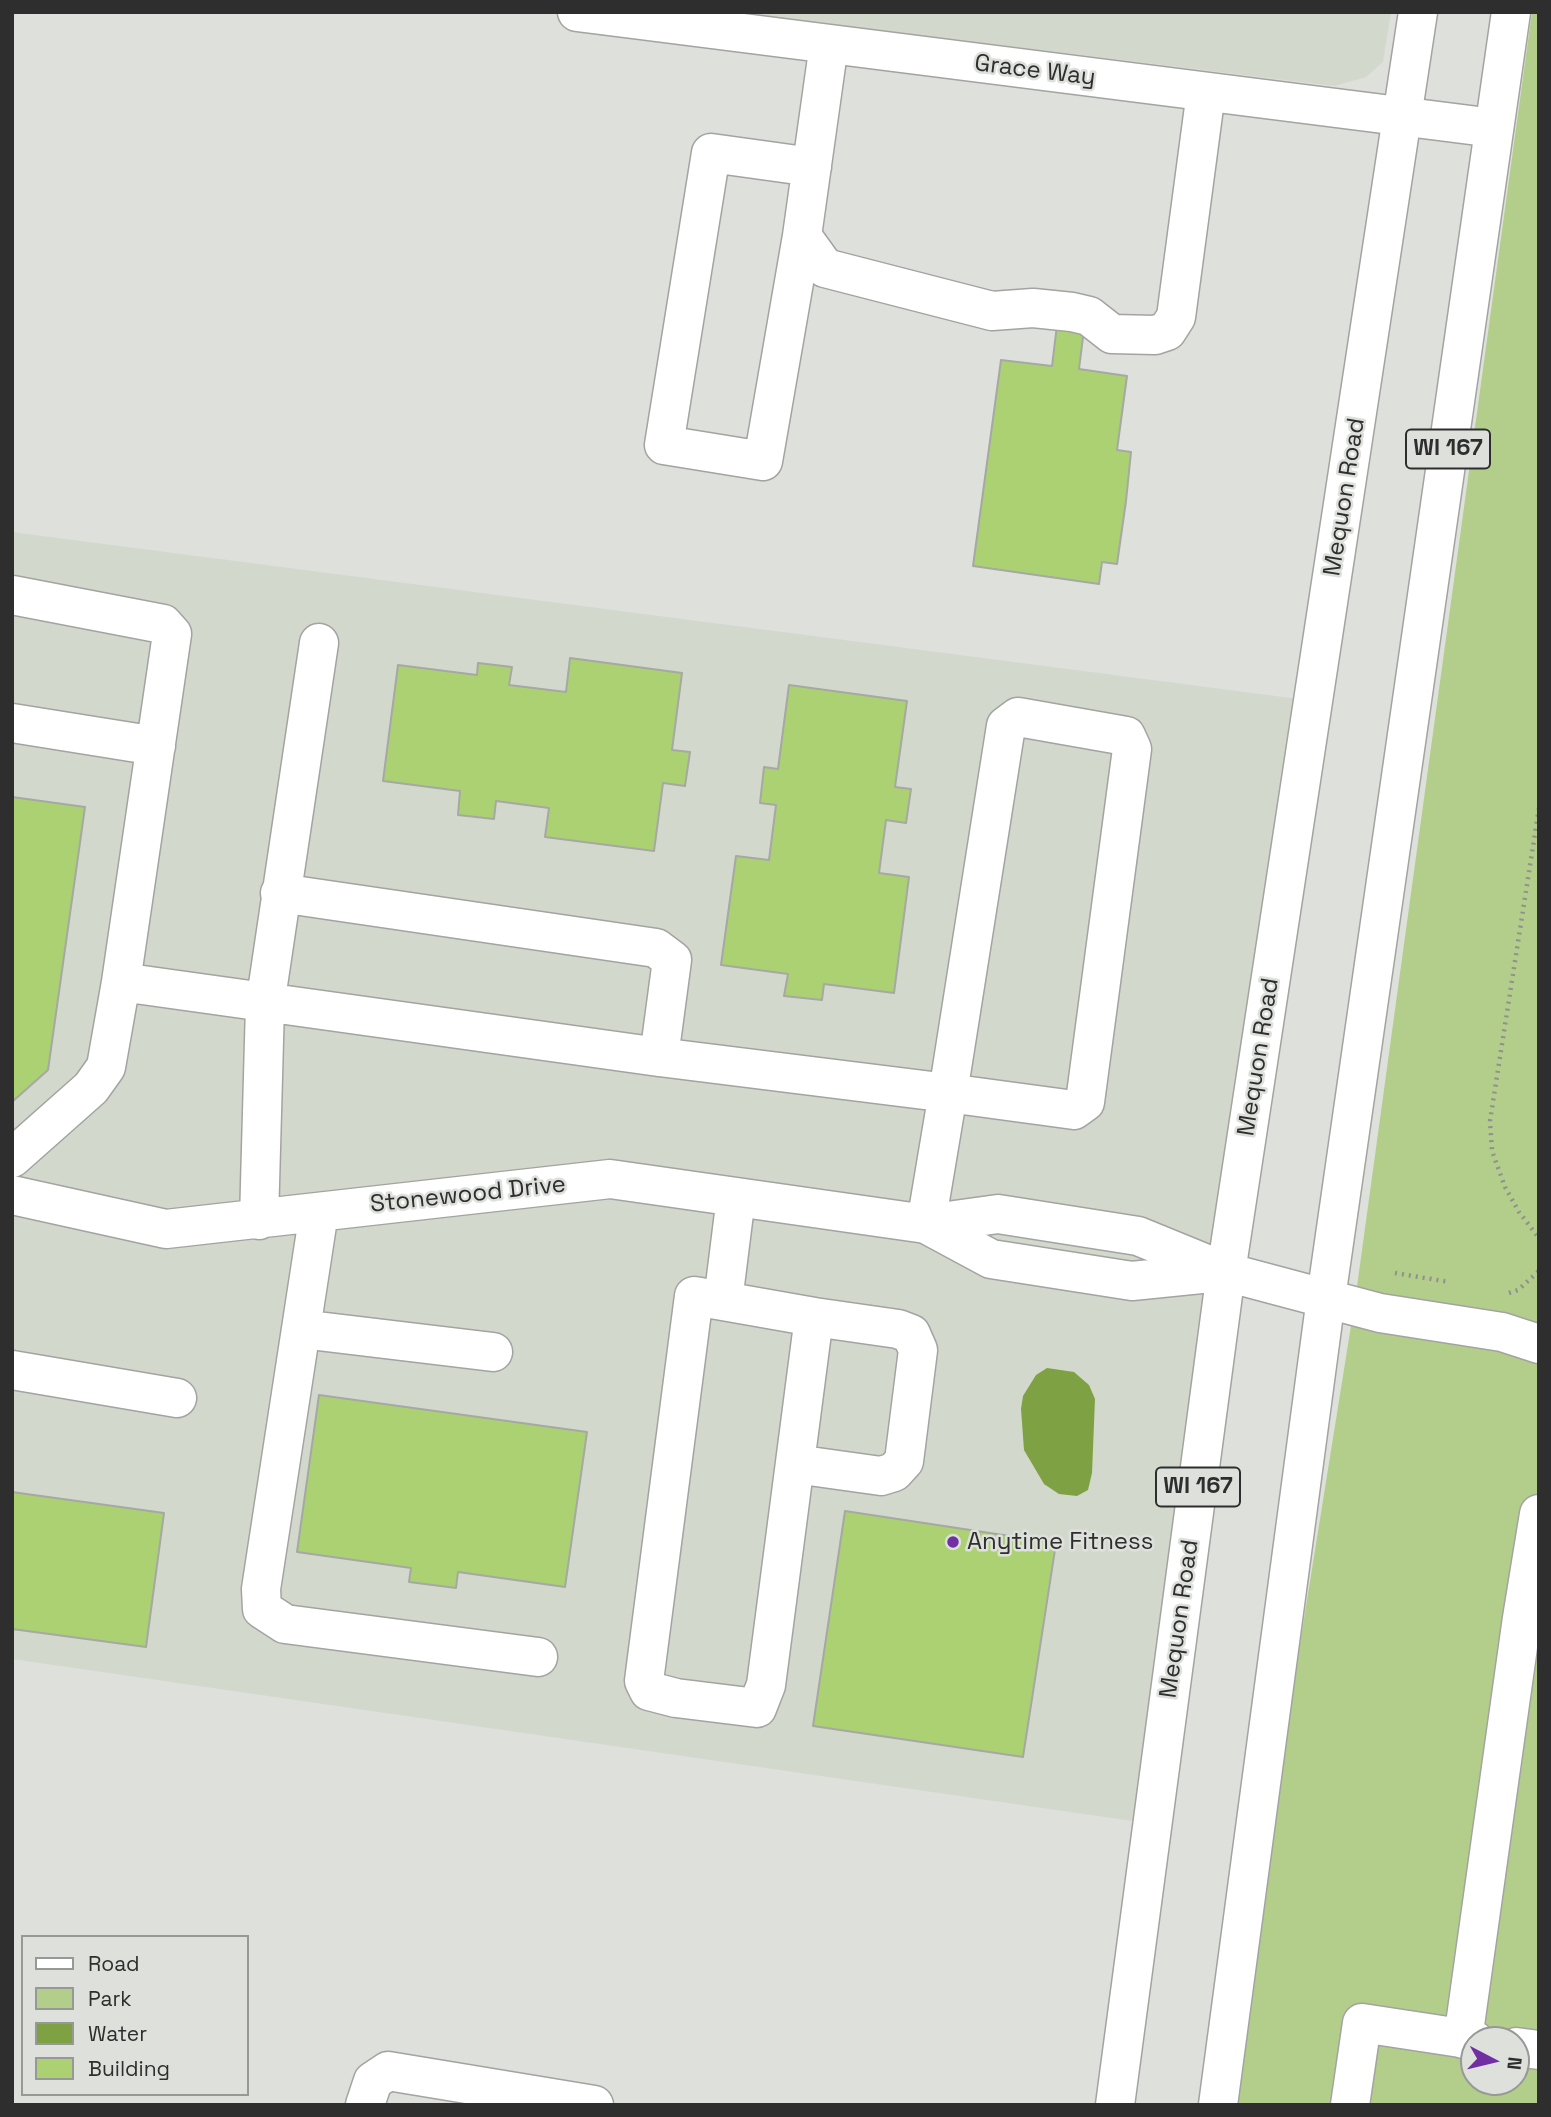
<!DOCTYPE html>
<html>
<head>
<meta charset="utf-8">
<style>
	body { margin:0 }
	#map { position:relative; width:1551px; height:2117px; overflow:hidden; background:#dee0dc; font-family:"Space Grotesk",sans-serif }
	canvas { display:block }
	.frame { position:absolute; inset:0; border:14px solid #2d2e2d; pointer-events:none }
	.legend { position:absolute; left:21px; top:1935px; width:228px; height:161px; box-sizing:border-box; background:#dee0dc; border:2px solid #979996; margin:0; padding:9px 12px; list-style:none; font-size:21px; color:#2d2e2d }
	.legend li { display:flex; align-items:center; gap:14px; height:35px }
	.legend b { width:35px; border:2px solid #979996 }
	.north { position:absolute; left:1460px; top:2026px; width:70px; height:70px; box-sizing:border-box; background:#dee0dc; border:2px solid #979996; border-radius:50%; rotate:97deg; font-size:19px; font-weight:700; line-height:28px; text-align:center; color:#2d2e2d }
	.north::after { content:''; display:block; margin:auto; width:24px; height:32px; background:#722fa4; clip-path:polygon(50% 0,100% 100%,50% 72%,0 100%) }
</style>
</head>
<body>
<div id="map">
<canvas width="1551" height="2117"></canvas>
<div class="frame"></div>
<ul class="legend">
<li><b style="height:9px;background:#fff"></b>Road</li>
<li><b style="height:19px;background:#b2ce8a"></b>Park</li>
<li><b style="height:19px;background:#7ea143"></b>Water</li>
<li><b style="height:19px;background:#acd173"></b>Building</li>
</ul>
<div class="north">N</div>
</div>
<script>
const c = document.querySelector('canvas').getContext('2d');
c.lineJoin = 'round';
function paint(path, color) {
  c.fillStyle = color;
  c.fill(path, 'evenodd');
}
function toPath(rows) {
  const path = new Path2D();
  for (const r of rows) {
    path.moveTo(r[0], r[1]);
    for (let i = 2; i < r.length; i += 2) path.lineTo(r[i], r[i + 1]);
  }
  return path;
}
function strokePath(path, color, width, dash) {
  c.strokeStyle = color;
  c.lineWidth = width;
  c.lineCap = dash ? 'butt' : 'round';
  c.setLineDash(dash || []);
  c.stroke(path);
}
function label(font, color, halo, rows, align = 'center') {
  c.font = font + ' "Space Grotesk",sans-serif';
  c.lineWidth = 5;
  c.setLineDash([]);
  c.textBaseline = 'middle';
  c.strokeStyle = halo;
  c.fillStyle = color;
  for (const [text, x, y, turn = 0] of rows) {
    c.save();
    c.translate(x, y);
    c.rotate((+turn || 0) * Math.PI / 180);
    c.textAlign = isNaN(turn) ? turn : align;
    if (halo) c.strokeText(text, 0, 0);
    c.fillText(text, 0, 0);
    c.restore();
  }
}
const built = toPath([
	[732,12,1391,12,1383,62,1366,77,1334,86],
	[12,532,1299,699,1139,1822,12,1659]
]);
const green = toPath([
	[1532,12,1539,12,1539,2105,1226,2105,1355,1301],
	[1474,2040,1516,2040,1516,2082,1474,2082]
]);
const water = toPath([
	[1047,1368,1074,1372,1089,1385,1095,1399,1092,1473,1088,1490,1077,1496,1059,1494,1044,1484,1024,1450,1021,1409,1023,1396,1036,1375]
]);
const building = toPath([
	[1057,325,1084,329,1079,369,1127,376,1117,450,1131,452,1126,501,1117,564,1102,562,1099,584,973,566,1001,360,1052,366,1057,325],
	[570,658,682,673,672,750,690,752,685,786,663,783,654,851,545,837,549,808,496,801,494,819,458,815,460,791,383,781,398,665,477,675,478,663,512,667,509,685,566,692,570,658],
	[789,685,907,701,895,787,911,789,906,823,886,820,879,873,909,877,894,993,824,984,822,1000,784,996,788,974,721,965,736,856,769,860,776,805,760,803,764,767,778,769,789,685],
	[12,797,85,807,48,1070,12,1102,12,797],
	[319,1395,587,1432,565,1587,458,1572,456,1588,409,1582,411,1568,297,1552,319,1395],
	[12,1492,164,1513,146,1647,12,1629,12,1492],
	[845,1511,1056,1543,1023,1757,813,1726,845,1511]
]);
const path = toPath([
	[1539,808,1490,1121,1492,1151,1505,1187,1519,1212,1539,1238],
	[1395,1273,1449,1282],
	[1509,1293,1518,1290,1539,1271]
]);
const minor = toPath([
	[577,12,1494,128],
	[829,44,802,236,825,268,992,311,1033,308,1072,312,1089,316,1112,334,1155,335,1167,331,1176,317,1206,92],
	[802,236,763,461,664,445,711,153,812,167],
	[12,595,163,624,172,634,121,982,659,1057],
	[12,723,156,746],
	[280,893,656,948,672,960,659,1057,948,1093,1074,1110,1085,1102,1132,749,1126,736,1018,717,1006,726,948,1093,926,1224],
	[12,1158,91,1088,106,1067,121,982],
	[12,1195,166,1229,610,1179,926,1224,998,1214,1138,1236,1226,1272,1380,1313,1502,1332,1539,1344],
	[319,1212,261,1589,262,1609,285,1624,538,1657],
	[259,1220,265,1005,319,643],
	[926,1224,991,1259,1132,1281,1221,1272],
	[723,1301,814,1317,766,1685,757,1708,676,1698,649,1691,644,1681,694,1296,723,1301,736,1197],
	[301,1329,493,1352],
	[12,1370,177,1398],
	[795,1464,881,1476,894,1472,904,1461,918,1350,911,1334,898,1329,814,1317],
	[1539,1514,1522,1618,1539,1621],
	[1463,2039,1522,1618],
	[1516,2047,1539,2050],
	[365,2105,373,2081,388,2071,594,2105],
	[1350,2105,1362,2023,1474,2040]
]);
const major = toPath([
	[1115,2105,1226,1272,1418,12],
	[1218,2105,1326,1298,1511,12]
]);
const markers = [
	[953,1542,7,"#722fa4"]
];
const shields = [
	[1448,449,84],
	[1198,1487,84]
];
const shieldNames = [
	["WI 167",1448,449],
	["WI 167",1198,1487]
];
const streetNames = [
	["Grace Way",1035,71,7],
	["Mequon Road",1345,497,-81],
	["Mequon Road",1259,1057,-81],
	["Stonewood Drive",468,1195,-6],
	["Mequon Road",1180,1619,-82]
];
const poiNames = [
	["Anytime Fitness",967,1542]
];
paint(built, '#d3d8cd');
paint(green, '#b2ce8a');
paint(water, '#7ea143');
paint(building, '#acd173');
strokePath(building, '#a6a8a4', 2);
strokePath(minor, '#a3a4a1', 41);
strokePath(major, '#a3a4a1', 41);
strokePath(path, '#90918e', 4.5, [2, 5]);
strokePath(minor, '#fff', 38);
strokePath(major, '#fff', 38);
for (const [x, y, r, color] of markers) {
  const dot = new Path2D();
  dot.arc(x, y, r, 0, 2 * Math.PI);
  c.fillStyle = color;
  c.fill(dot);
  strokePath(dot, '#dee0dc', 2.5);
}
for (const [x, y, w] of shields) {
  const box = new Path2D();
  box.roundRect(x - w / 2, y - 19.5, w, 39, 5);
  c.fillStyle = '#dee0dc';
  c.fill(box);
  strokePath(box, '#2d2e2d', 2);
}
label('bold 23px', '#2d2e2d', null, shieldNames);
label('24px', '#2d2e2d', '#dee0dc', streetNames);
label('24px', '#2d2e2d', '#dee0dc', poiNames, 'left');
</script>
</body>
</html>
